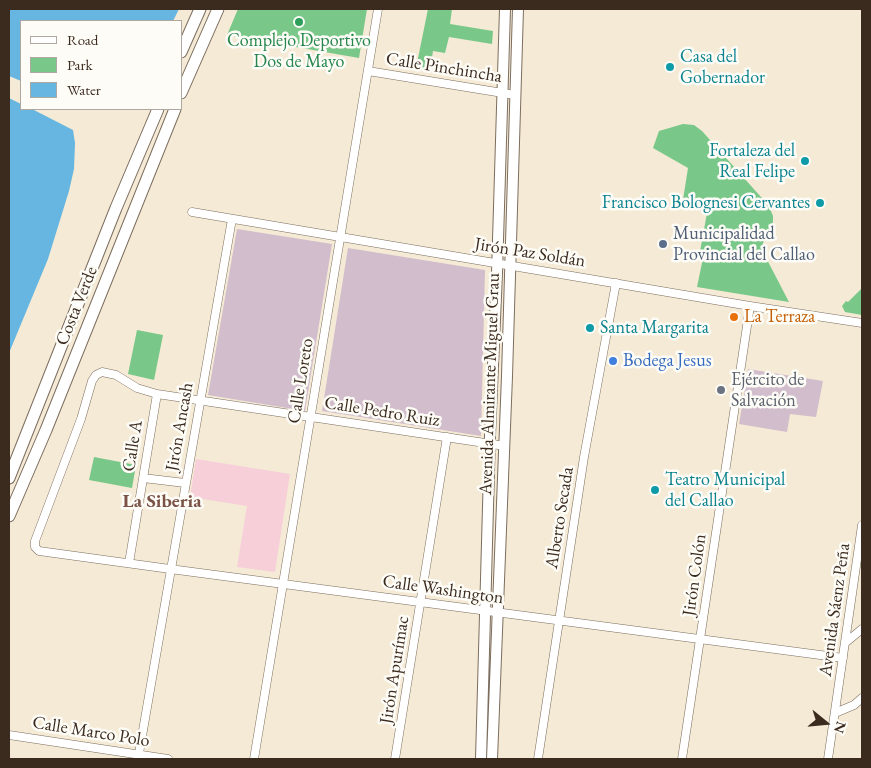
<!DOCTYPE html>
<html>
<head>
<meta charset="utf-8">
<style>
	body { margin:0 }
	#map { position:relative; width:871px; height:768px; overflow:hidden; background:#f5ead5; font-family:"EB Garamond",serif }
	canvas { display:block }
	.frame { position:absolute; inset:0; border:10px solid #3b2a1e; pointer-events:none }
	.legend { position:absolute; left:20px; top:20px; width:162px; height:90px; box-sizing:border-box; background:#fdfcf7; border:1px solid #afa8a0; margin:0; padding:6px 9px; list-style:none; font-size:15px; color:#3b2a1e }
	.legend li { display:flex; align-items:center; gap:10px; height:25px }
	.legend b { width:25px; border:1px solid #afa8a0 }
	.north { position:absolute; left:801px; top:698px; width:50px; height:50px; -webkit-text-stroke:4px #fdfcf7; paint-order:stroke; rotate:107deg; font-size:14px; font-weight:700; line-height:20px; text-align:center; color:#3b2a1e }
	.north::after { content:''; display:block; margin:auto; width:18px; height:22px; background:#3b2a1e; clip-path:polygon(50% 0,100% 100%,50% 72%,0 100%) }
</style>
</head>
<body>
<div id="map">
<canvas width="871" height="768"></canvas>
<div class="frame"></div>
<ul class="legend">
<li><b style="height:6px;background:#fff"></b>Road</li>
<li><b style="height:14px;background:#79c889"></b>Park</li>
<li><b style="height:14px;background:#66b6e1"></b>Water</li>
</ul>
<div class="north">N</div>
</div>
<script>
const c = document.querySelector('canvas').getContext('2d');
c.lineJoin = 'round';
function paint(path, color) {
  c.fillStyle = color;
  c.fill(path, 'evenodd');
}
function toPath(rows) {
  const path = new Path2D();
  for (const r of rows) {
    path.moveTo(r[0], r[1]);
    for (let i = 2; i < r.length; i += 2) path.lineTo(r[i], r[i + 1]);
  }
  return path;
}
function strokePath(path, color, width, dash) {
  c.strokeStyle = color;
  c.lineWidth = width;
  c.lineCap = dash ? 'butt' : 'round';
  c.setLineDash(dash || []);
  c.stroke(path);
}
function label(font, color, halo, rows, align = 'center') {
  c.font = font + ' "EB Garamond",serif';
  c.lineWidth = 5;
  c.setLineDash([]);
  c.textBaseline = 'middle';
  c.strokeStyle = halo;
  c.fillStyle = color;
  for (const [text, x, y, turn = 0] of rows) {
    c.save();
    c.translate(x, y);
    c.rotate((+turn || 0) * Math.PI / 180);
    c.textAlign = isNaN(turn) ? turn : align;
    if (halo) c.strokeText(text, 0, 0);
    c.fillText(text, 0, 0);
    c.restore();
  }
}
const built = toPath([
	[196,459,290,474,275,572,237,567,247,506,190,497]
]);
const industrial = toPath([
	[237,229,332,244,305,411,208,395],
	[348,248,485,270,481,436,322,411],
	[748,369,823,381,816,417,790,414,787,432,739,424]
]);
const green = toPath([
	[238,9,367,9,359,58,227,35],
	[428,9,452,9,450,24,493,31,492,44,449,37,445,53,433,51,430,71,416,68],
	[683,124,694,125,702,131,769,206,773,216,773,222,763,243,762,250,789,302,697,287,703,258,699,257,707,213,704,211,682,206,688,168,653,148,659,131],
	[862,288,862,315,845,312,842,306,846,301,848,302],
	[137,330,163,335,154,380,128,374],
	[94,457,136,465,132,488,89,480]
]);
const water = toPath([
	[9,9,179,9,173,21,21,21,21,81,9,76],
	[9,98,21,104,21,109,32,109,73,130,75,143,74,169,69,191,48,259,9,353]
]);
const minor = toPath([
	[368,71,515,95],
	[192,212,750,306,862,323],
	[505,446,157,394,137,388,116,375,102,372,96,375,92,381,81,419,35,541,35,547,39,551,170,569,843,658],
	[143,478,185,483],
	[129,563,157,394],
	[845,643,862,629],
	[835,713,854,705,862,698],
	[9,735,168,759],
	[138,759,232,219],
	[254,759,378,9],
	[395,759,447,437],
	[538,759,584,457,616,283],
	[682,759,750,306],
	[828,759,862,525]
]);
const major = toPath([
	[481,759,490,435,497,273,505,9],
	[492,759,507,376,518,9]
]);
const highway = toPath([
	[181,52,200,9],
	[181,93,218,9],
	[9,478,116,208,158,109],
	[9,516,46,430,175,109]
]);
const markers = [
	[299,22,5,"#2e9e5b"],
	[670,67,5,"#0f9aa8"],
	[805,161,5,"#0f9aa8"],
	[820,203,5,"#0f9aa8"],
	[663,244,5,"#5c6f8a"],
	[734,317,5,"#e8710a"],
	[590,328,5,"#0f9aa8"],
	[613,361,5,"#3f7fe0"],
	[721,390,5,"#6b7280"],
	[655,490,5,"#0f9aa8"]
];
const leisureNames = [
	["Complejo Deportivo",299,41],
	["Dos de Mayo",299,62]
];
const cultureNames = [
	["Casa del",680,57],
	["Gobernador",680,78],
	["Fortaleza del",795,151,"right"],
	["Real Felipe",795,172,"right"],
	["Francisco Bolognesi Cervantes",810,203,"right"],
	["Santa Margarita",600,328],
	["Teatro Municipal",665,480],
	["del Callao",665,501]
];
const streetNames = [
	["Calle Pinchincha",444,68,9],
	["Jirón Paz Soldán",530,253,9],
	["Costa Verde",77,306,-68],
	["Calle Loreto",301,381,-81],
	["Avenida Almirante Miguel Grau",490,384,-88],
	["Calle Pedro Ruiz",382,412,9],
	["Jirón Ancash",180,427,-80],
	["Calle A",133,446,-81],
	["Alberto Secada",560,518,-81],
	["Jirón Colón",695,575,-82],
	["Calle Washington",443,590,8],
	["Avenida Sáenz Peña",835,610,-82],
	["Jirón Apurímac",395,670,-81],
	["Calle Marco Polo",91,732,9]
];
const serviceNames = [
	["Municipalidad",673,234],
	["Provincial del Callao",673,255]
];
const foodNames = [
	["La Terraza",744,317]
];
const shopNames = [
	["Bodega Jesus",623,361]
];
const worshipNames = [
	["Ejército de",731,380],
	["Salvación",731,401]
];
const neighbourhoodNames = [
	["La Siberia",162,502]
];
paint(built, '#f6cfd9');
paint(industrial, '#d1bdcb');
paint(green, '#79c889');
paint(water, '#66b6e1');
strokePath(minor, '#7c6d5e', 9);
strokePath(major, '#7c6d5e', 12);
strokePath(highway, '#7c6d5e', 13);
strokePath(minor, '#fff', 8);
strokePath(major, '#fff', 10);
strokePath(highway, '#fff', 11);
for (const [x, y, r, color] of markers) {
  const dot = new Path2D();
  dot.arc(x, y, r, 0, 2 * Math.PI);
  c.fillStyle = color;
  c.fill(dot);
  strokePath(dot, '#fdfcf7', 2);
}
label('18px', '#27864d', '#fdfcf7', leisureNames);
label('18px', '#0d838f', '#fdfcf7', cultureNames, 'left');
label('18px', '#3b2a1e', '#fdfcf7', streetNames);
label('18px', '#4e5e75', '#fdfcf7', serviceNames, 'left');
label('18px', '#c56008', '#fdfcf7', foodNames, 'left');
label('18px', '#366cbe', '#fdfcf7', shopNames, 'left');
label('18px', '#5b616d', '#fdfcf7', worshipNames, 'left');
label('bold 19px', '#7a5346', '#fdfcf7', neighbourhoodNames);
</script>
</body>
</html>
